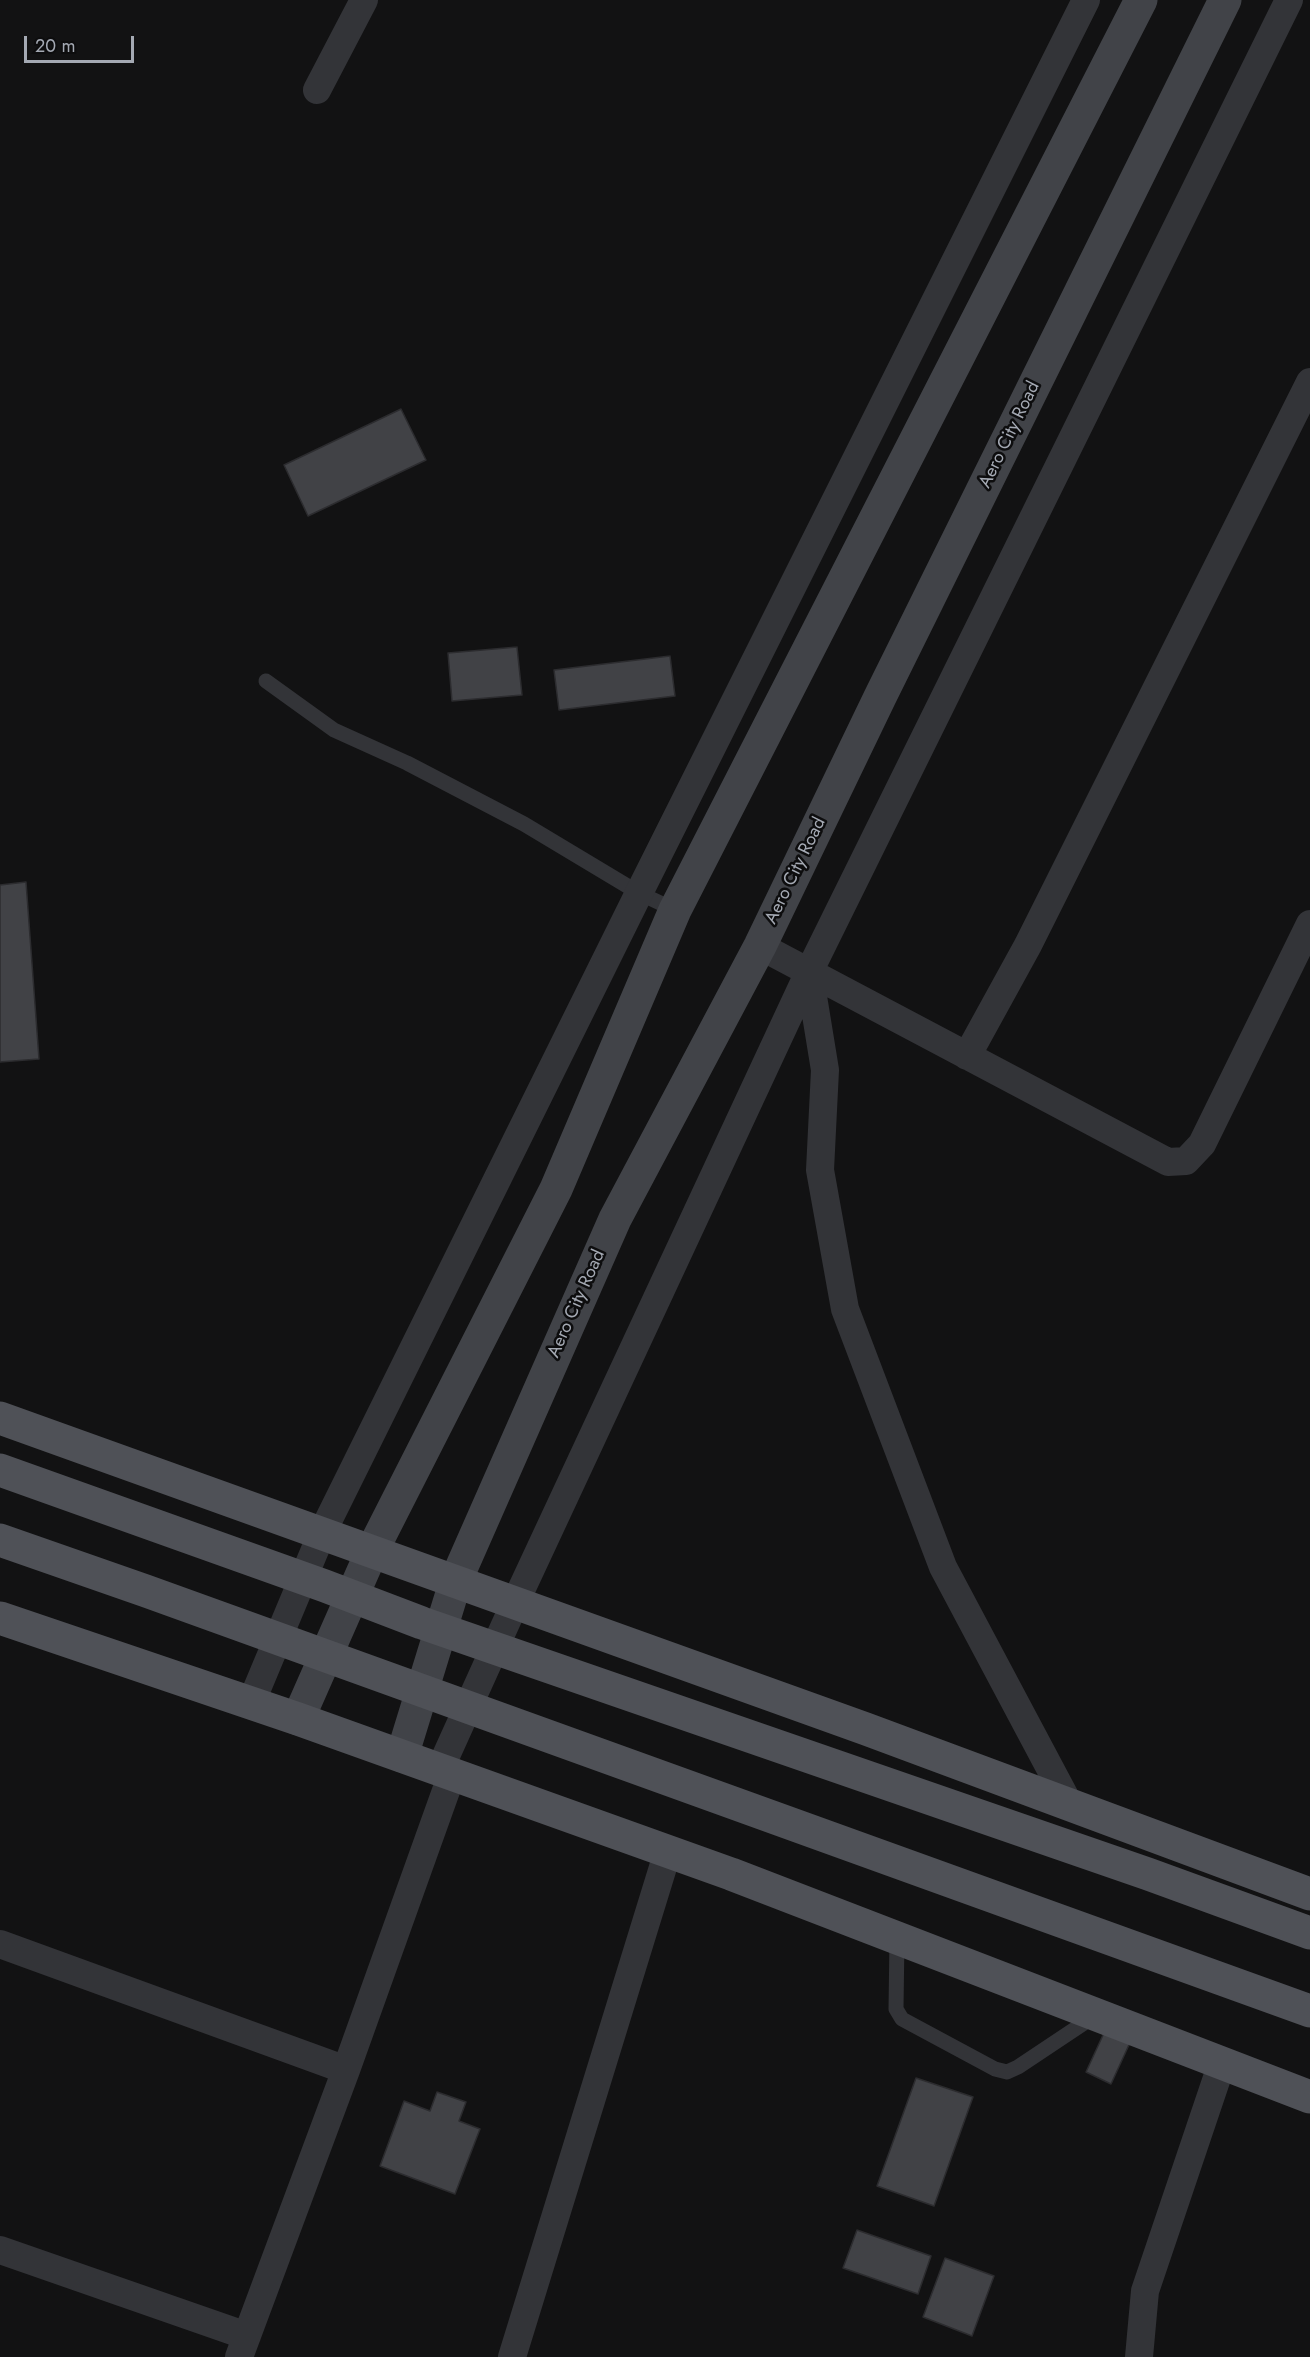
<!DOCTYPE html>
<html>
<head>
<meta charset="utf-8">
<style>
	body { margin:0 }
	#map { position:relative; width:1310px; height:2357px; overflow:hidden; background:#121213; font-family:Jost,sans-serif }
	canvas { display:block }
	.scale { position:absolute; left:24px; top:36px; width:110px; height:27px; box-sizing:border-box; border:3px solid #a4a9b3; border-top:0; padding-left:8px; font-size:18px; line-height:21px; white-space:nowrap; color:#a4a9b3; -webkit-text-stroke:4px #0d0d0e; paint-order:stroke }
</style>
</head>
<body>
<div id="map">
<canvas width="1310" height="2357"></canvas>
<div class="scale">20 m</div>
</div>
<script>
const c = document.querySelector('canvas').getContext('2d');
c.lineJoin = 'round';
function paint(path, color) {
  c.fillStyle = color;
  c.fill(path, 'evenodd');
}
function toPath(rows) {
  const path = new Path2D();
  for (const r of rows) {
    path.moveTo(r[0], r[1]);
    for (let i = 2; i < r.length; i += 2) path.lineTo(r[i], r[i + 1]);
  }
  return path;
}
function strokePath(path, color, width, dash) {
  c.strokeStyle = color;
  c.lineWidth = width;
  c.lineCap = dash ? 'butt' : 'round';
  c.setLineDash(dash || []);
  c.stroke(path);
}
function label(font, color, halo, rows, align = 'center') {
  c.font = font + ' Jost,sans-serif';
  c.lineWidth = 5;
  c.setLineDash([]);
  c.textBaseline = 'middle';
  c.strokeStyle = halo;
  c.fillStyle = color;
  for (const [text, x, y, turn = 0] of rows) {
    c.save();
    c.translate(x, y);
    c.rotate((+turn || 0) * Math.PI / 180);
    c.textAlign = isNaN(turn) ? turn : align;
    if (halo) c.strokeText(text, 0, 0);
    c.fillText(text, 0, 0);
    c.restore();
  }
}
const building = toPath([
	[401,409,426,460,308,516,284,465,401,409],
	[517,647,522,695,452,701,448,653,517,647],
	[670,656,675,696,559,710,554,670,670,656],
	[26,882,39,1059,0,1062,0,885,26,882],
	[1109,2022,1134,2034,1111,2084,1086,2072,1109,2022],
	[916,2078,973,2097,934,2206,877,2186,916,2078],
	[437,2092,466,2102,459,2121,480,2129,455,2194,380,2166,404,2101,430,2111,437,2092],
	[857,2230,931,2256,918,2294,843,2268,857,2230],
	[945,2258,994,2276,972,2336,923,2317,945,2258]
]);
const lane = toPath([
	[266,681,334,730,407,763,524,824,639,893,675,910],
	[897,1938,896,2009,902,2019,995,2069,1007,2072,1018,2067,1096,2015]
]);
const street = toPath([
	[317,90,364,0],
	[760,946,1168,1162,1186,1161,1202,1144,1310,924],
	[809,972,825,1070,820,1170,845,1309,943,1567,1069,1804],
	[967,1056,1028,945,1310,382],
	[251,1703,322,1533,639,893,1086,0],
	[440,1769,515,1603,809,972,1289,0],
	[0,1944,346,2070],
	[0,2250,247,2336],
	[239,2357,346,2070,452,1774],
	[512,2357,668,1851],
	[1139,2357,1145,2291,1222,2063]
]);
const secondary = toPath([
	[298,1719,372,1551,556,1189,675,910,1141,0],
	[402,1756,456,1580,615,1219,760,946,880,697,1225,0]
]);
const primary = toPath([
	[0,1418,866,1729,1310,1894],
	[0,1618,298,1719,731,1874,1310,2097]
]);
const primaryBridge = toPath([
	[0,1470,325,1586,422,1623,1148,1874,1310,1933],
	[0,1540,146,1591,1310,2011]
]);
const streetNames = [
	["Aero City Road",1010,435,-64],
	["Aero City Road",796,871,-64],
	["Aero City Road",577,1304,-66]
];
paint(building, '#414246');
strokePath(building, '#2c2c2f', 1.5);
strokePath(lane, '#333438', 15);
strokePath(street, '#333438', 28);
strokePath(secondary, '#414348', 33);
strokePath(primary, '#4f5157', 33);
strokePath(primaryBridge, '#4f5157', 33);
label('18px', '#a4a9b3', '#0d0d0e', streetNames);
</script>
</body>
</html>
